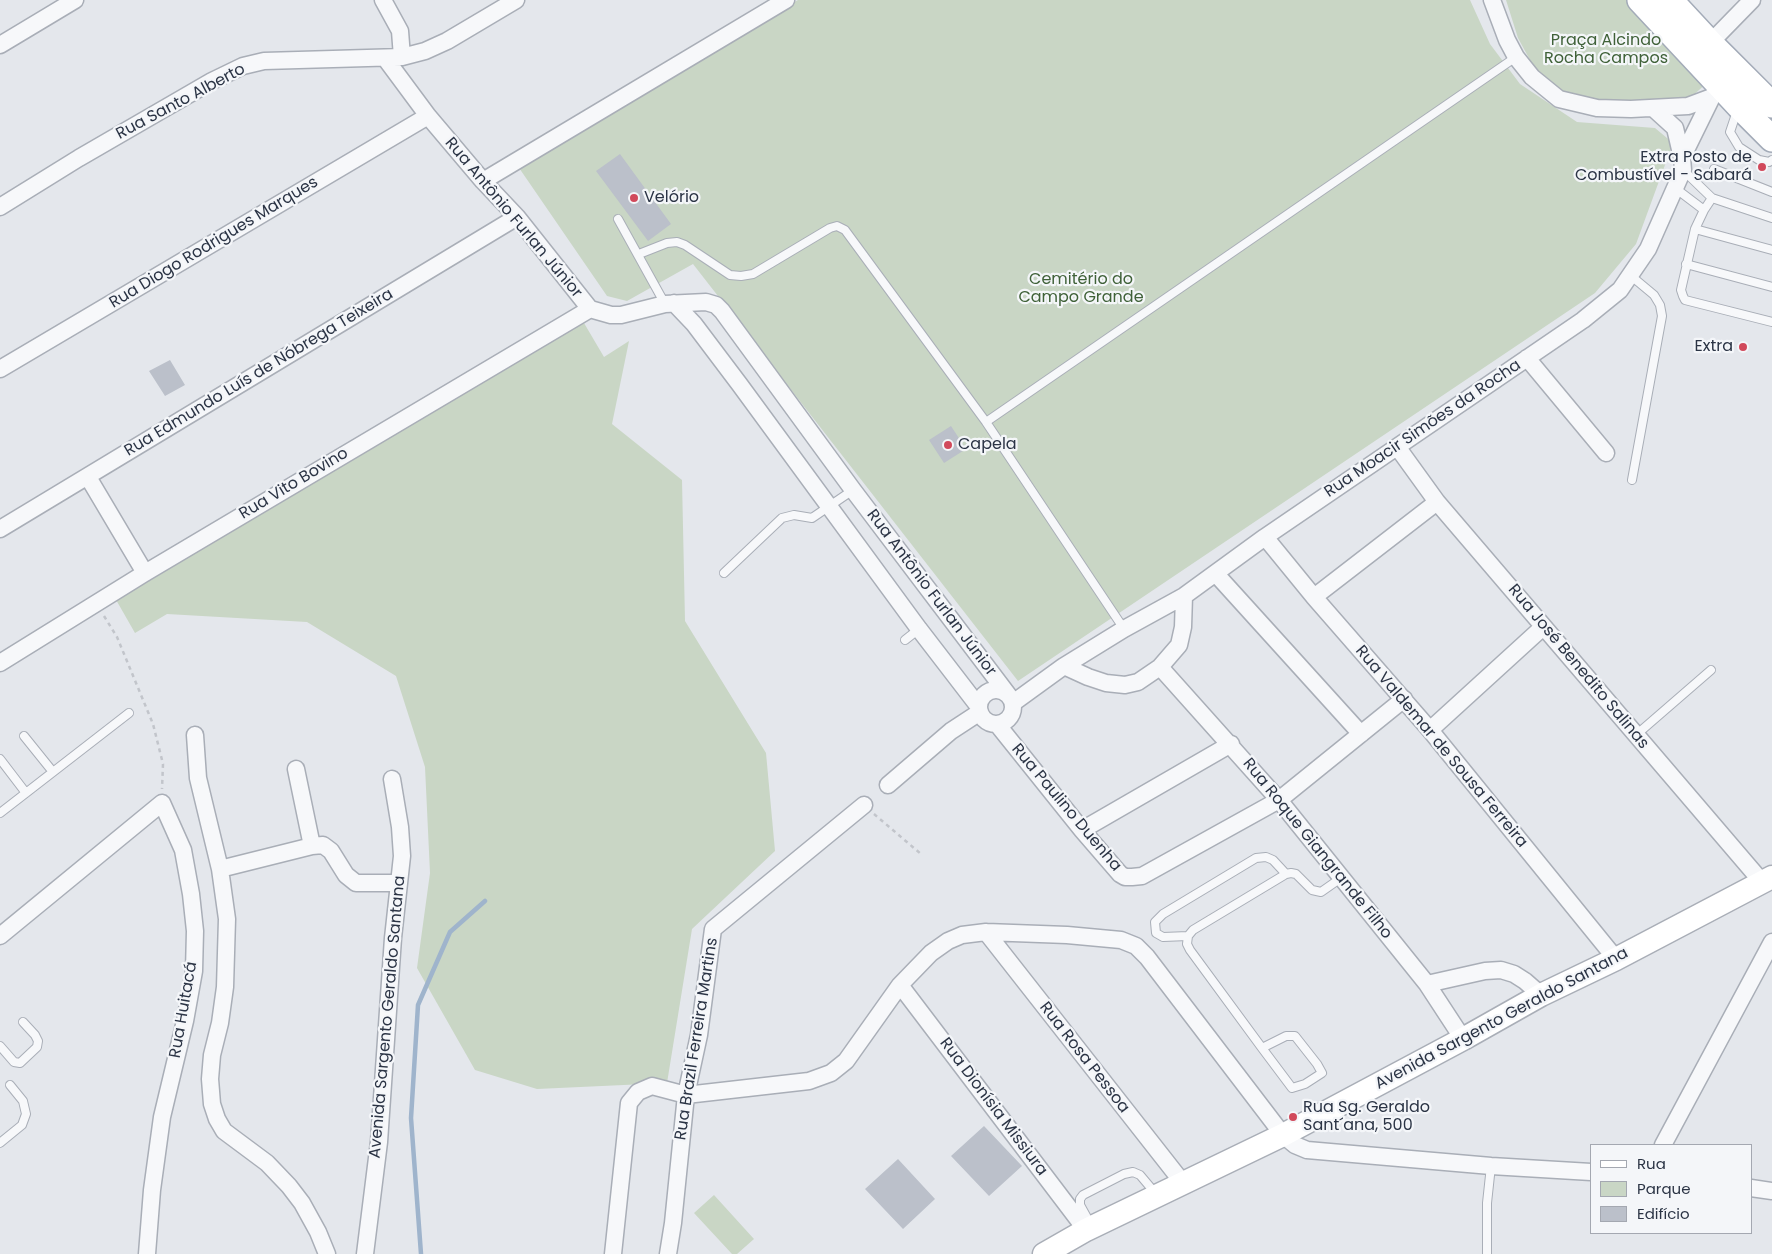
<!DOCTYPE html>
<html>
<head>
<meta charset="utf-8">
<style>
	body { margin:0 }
	#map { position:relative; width:1772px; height:1254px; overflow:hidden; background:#e4e7ec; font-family:Poppins,sans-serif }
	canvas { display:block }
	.legend { position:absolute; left:1590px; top:1144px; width:162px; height:90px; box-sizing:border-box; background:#f4f6f9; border:1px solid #a4a8b1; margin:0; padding:6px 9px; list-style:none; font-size:15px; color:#2b3445 }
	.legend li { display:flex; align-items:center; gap:10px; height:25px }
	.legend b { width:25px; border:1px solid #a4a8b1 }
</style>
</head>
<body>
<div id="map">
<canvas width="1772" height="1254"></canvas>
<ul class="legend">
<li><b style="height:6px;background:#fff"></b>Rua</li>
<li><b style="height:14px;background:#c9d6c5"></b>Parque</li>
<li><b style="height:14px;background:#bbc0ca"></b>Edifício</li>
</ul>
</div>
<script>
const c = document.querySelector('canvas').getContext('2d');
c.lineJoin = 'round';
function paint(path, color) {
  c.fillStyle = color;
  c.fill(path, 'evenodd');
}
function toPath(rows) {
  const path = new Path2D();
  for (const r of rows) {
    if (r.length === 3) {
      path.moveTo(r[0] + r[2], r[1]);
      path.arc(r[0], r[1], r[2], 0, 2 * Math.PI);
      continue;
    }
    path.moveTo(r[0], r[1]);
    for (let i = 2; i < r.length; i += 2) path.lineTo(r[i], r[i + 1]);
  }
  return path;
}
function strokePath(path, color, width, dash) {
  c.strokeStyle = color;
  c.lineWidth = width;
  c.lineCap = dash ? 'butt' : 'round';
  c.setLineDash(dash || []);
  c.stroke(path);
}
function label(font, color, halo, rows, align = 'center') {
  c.font = font + ' Poppins,sans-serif';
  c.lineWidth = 4.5;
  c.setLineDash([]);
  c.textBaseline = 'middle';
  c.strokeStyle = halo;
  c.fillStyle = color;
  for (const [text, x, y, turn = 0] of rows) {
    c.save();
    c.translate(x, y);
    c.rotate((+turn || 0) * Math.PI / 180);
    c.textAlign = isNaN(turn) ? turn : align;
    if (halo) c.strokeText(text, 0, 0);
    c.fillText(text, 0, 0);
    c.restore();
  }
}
const green = toPath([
	[798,0,1470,0,1490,44,1520,84,1577,122,1655,128,1673,143,1636,244,1595,293,1018,681,693,264,627,301,607,296,515,162],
	[1506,0,1627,0,1710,80,1687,101,1592,100,1563,92,1536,71,1518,38],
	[584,323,604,357,629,341,612,424,682,480,685,621,766,753,775,851,692,929,667,1083,537,1089,475,1070,417,968,430,873,425,767,396,676,307,622,167,614,135,633,115,598],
	[714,1195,754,1239,737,1254,732,1254,694,1213]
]);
const stream = toPath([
	[421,1254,411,1118,418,1005,450,932,485,901]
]);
const building = toPath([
	[620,154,671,224,648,241,596,171],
	[170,360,185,385,165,396,149,371],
	[951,426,966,449,944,463,929,440],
	[984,1126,1022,1166,989,1196,951,1156],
	[898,1159,935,1199,903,1229,865,1189]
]);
const path = toPath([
	[104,616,117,637,153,724,163,764,162,789],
	[874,814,921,854]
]);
const lane = toPath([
	[1737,111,1730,132,1739,147,1759,160,1769,162,1772,160],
	[1714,169,1772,192],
	[1683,170,1712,198,1772,218],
	[1675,188,1704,210],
	[1712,198,1704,210,1695,229,1681,290,1683,296,1685,300,1772,322],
	[618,219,665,304],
	[1695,229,1772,250],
	[639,254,667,243,677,242,685,245,730,275,741,276,753,274,830,228,837,226,845,230,986,422,1124,629],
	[1686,264,1772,287],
	[1630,275,1654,295,1660,305,1662,316,1632,480],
	[986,422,1516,57],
	[724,573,782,518,794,515,812,518,853,490],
	[905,640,919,629],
	[1636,735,1711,670],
	[24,736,53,772],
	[0,759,26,793],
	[0,813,129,713],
	[1188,936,1163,937,1156,933,1155,922,1163,914,1256,858,1266,857,1273,860,1286,874],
	[0,1046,14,1062,20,1063,37,1047,38,1041,35,1035,23,1022],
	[1262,1048,1286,1036,1295,1036,1317,1064,1322,1073,1305,1084,1292,1088,1262,1048,1190,950,1187,944,1188,936,1193,930,1286,874,1291,873,1296,874,1312,890,1321,892,1341,878],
	[0,1143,22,1125,26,1114,23,1101,10,1085],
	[1091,1225,1080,1205,1080,1199,1083,1195,1124,1174,1133,1172,1140,1175,1156,1194],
	[1487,1254,1487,1203,1491,1166]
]);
const street = toPath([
	[383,0,400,31,402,57],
	[1492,0,1507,40,1516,57,1532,77,1559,99,1597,108,1631,109,1688,106,1712,97],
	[1710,43,1752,0],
	[0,45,75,0],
	[385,58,428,116,483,181,517,217,590,309,611,315,621,315,665,304,706,302,716,305,722,311,853,490,1009,696],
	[1653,108,1675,128,1682,158],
	[483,181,786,0],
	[0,207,79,158,212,81,243,66,264,61,402,57,425,51,447,41,516,0],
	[674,303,694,324,740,385,919,629,979,707],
	[1527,358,1606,453],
	[0,369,428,116],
	[1398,448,1437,502,1762,882],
	[88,477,145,573],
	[0,529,517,217],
	[1265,537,1314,597,1430,730,1616,959],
	[1216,574,1361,734],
	[1314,597,1437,502],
	[0,663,145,573,590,309],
	[1064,666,1088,677,1106,683,1125,685,1138,682,1160,667,1179,645,1183,627,1184,596],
	[1160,667,1279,800,1427,984,1463,1039],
	[996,707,17],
	[1013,703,1064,666,1124,629,1184,596,1265,537,1583,320,1620,290,1648,249,1683,170,1682,158,1712,97,1724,79],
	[997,724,1082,830,1120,874,1125,877,1132,877,1142,876,1279,800,1404,699],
	[1430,730,1543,627],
	[195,735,198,778,220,869,227,919,225,987,220,1023,212,1055,210,1079,212,1104,217,1119,224,1131,267,1163,289,1186,302,1203,318,1232,327,1254],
	[296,769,312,846],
	[888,785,951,731,980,712],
	[1082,830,1231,744],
	[220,869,312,846,323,845,331,851,346,875,356,883,398,883],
	[986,932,1183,1183],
	[0,936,162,803,183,850,191,894,195,931,194,971,185,1021,162,1117,152,1190,147,1254],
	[1427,984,1485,971,1501,970,1514,974,1525,981,1541,995],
	[900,985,1086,1230],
	[1663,1145,1772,942],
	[1751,1188,1772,1191],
	[365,1254,379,1142,393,938,402,856,400,827,392,779],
	[613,1254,629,1103,638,1092,652,1086,686,1095,809,1081,831,1073,846,1061,900,985,931,953,948,941,962,935,986,932,1067,935,1121,940,1136,946,1147,957,1283,1135,1295,1145,1307,1150,1491,1166,1591,1172],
	[668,1254,673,1223,686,1095,699,1035,713,929,864,805]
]);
const secondary = toPath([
	[1044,1254,1086,1230,1283,1135,1463,1039,1541,995,1616,959,1772,877]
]);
const primary = toPath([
	[1640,0,1739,106,1772,139],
	[1670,0,1710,43,1772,105]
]);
const markers = [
	[1762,167,5,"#d1495b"],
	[634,198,5,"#d1495b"],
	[1743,347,5,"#d1495b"],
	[948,445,5,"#d1495b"],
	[1293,1117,5,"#d1495b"]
];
const parkNames = [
	["Praça Alcindo",1606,41],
	["Rocha Campos",1606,59],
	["Cemitério do",1081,280],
	["Campo Grande",1081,298]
];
const streetNames = [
	["Rua Santo Alberto",181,102,-28],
	["Rua Antônio Furlan Júnior",513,218,50],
	["Rua Diogo Rodrigues Marques",214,243,-31],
	["Rua Edmundo Luís de Nóbrega Teixeira",259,373,-31],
	["Rua Moacir Simões da Rocha",1423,429,-34],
	["Rua Vito Bovino",294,484,-31],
	["Rua Antônio Furlan Júnior",931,593,53],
	["Rua José Benedito Salinas",1578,667,50],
	["Rua Valdemar de Sousa Ferreira",1441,747,50],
	["Rua Paulino Duenha",1066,808,50],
	["Rua Roque Giangrande Filho",1317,849,51],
	["Rua Huitacá",184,1010,-80],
	["Avenida Sargento Geraldo Santana",388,1017,-85],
	["Avenida Sargento Geraldo Santana",1502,1019,-28],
	["Rua Brazil Ferreira Martins",697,1039,-81],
	["Rua Rosa Pessoa",1084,1058,52],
	["Rua Dionísia Missiura",993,1107,53]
];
const poiNames = [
	["Extra Posto de",1752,158,"right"],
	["Combustível - Sabará",1752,176,"right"],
	["Velório",644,198],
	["Extra",1733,347,"right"],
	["Capela",958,445],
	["Rua Sg. Geraldo",1303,1108],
	["Sant´ana, 500",1303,1126]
];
paint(green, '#c9d6c5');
strokePath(stream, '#9fb4cc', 4.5);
paint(building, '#bbc0ca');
strokePath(lane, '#a9aeb7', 10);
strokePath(street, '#a9aeb7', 19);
strokePath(secondary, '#a9aeb7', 25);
strokePath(primary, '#a3abb8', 28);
strokePath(path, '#c2c5cb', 2.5, [4, 4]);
strokePath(lane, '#f7f8fa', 8);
strokePath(street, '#f7f8fa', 16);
strokePath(secondary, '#fff', 22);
strokePath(primary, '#fff', 25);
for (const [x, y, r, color] of markers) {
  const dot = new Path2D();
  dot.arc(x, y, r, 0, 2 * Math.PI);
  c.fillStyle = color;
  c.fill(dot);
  strokePath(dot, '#f4f6f9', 2);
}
label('16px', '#3f6138', '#f4f6f9', parkNames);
label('16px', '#2b3445', '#f4f6f9', streetNames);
label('16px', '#2b3445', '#f4f6f9', poiNames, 'left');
</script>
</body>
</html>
